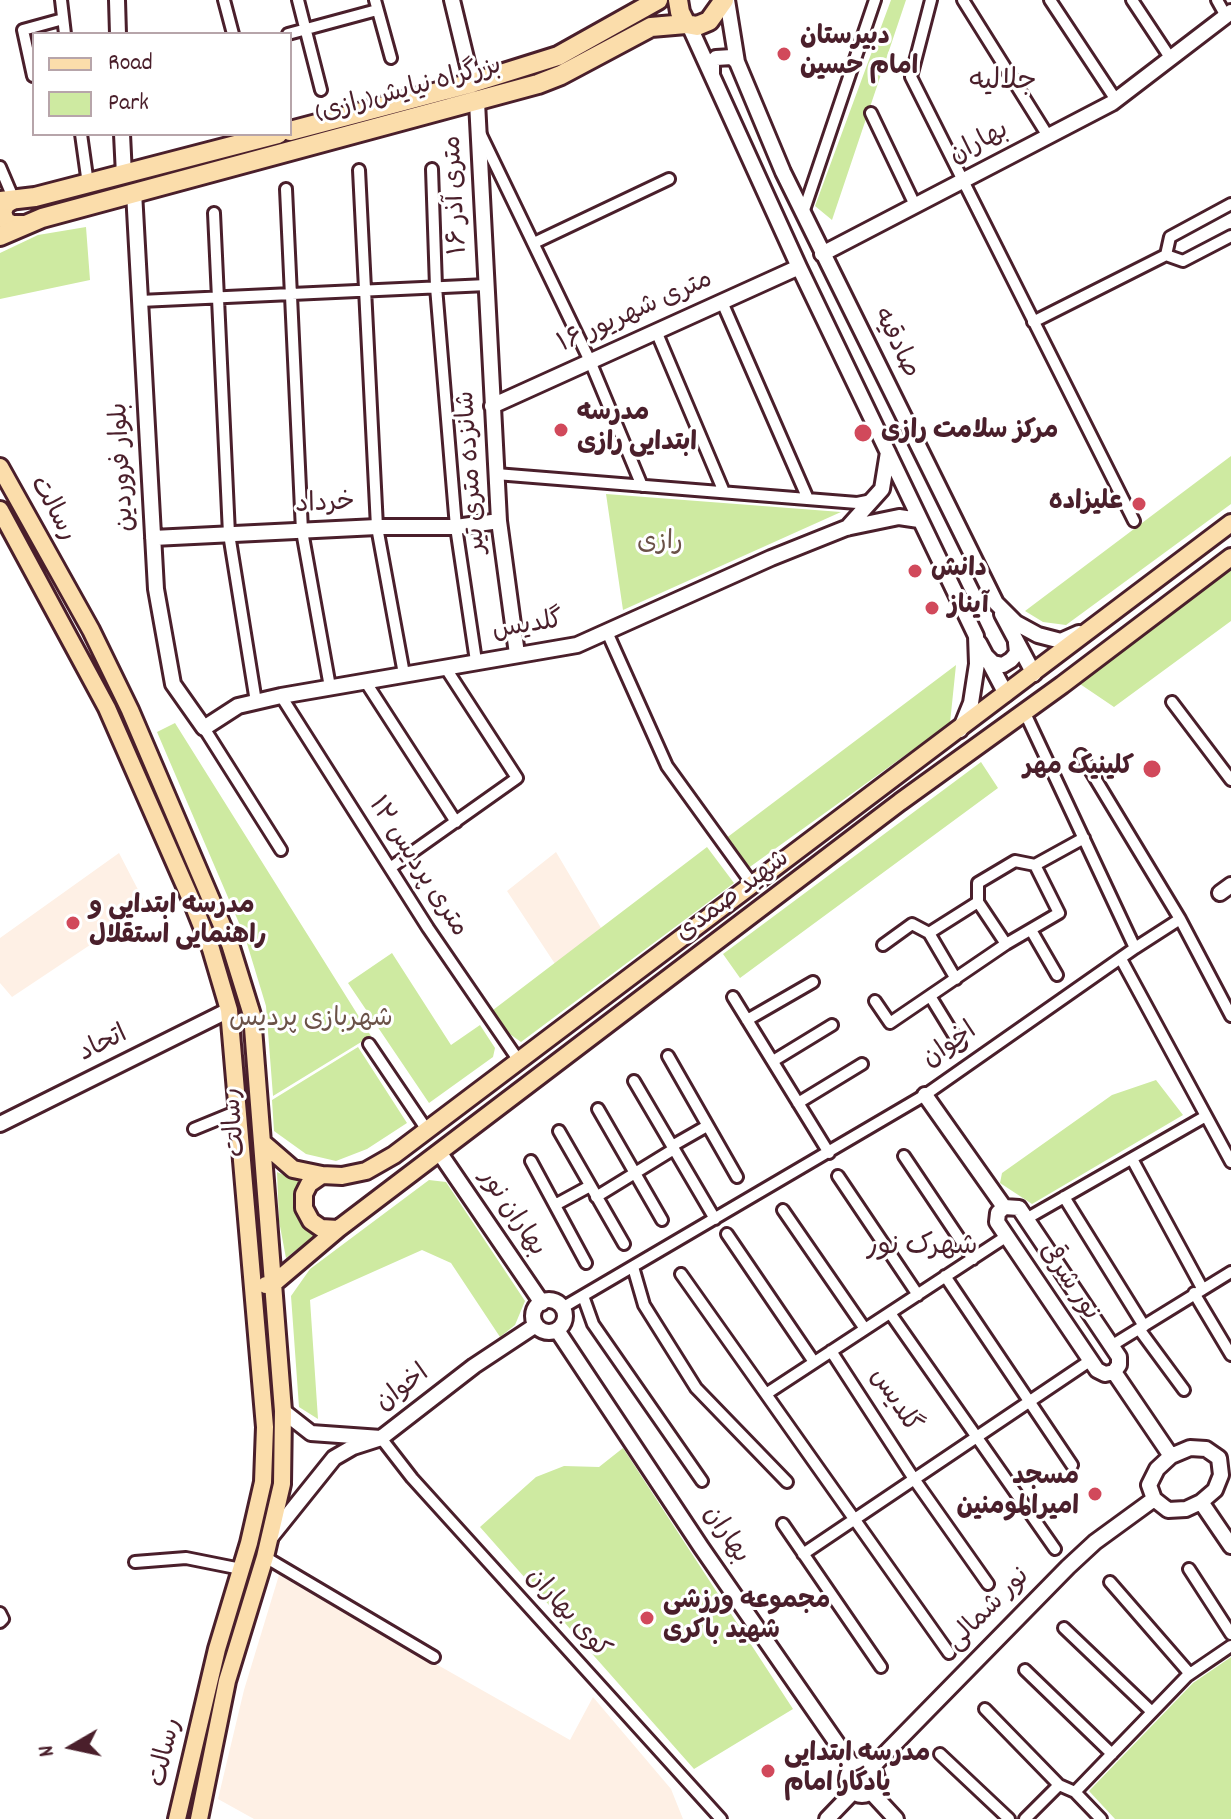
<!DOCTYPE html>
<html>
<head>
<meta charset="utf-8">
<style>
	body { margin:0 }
	#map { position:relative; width:1231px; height:1819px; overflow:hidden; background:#fff; font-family:Dekko,sans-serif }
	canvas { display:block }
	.legend { position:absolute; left:32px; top:32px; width:260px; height:104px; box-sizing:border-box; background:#fff; border:2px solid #b7a5aa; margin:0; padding:10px 14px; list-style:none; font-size:24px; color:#4a1f2b }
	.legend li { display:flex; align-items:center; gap:16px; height:40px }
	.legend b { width:40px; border:2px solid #b7a5aa }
	.north { position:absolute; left:32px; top:1707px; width:80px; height:80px; -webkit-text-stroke:6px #fff; paint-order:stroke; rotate:261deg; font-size:22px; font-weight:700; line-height:32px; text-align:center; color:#4a1f2b }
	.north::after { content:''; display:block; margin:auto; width:28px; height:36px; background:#4a1f2b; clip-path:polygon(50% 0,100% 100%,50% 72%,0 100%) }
</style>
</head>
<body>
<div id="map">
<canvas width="1231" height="1819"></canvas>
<ul class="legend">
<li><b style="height:10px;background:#fbddab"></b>Road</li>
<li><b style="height:22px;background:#ceeaa1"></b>Park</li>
</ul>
<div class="north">N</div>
</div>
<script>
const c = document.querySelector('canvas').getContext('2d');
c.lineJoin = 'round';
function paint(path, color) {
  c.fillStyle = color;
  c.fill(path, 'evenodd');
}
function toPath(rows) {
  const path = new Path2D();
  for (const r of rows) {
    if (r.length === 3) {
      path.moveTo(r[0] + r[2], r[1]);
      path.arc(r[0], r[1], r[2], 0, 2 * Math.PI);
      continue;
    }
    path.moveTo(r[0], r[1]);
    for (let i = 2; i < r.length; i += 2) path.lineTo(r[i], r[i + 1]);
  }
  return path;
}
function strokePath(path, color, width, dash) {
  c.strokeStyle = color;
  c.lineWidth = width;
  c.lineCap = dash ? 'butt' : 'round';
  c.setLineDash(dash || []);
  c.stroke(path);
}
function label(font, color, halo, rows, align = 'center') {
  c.font = font + ' Dekko,"Playpen Sans Arabic",sans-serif';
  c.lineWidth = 6;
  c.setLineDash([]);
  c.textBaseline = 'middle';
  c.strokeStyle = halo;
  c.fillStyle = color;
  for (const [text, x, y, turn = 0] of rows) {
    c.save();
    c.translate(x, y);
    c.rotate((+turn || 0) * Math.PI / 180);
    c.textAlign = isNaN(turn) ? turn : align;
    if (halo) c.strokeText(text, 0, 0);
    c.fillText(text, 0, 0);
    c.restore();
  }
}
const built = toPath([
	[556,852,604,933,557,967,507,891],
	[119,853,147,907,12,997,0,983,0,938],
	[279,1575,570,1740,593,1697,671,1789,683,1819,254,1819,218,1799,244,1690]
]);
const green = toPath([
	[891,0,906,0,832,220,815,206],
	[86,227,90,280,0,299,0,253,38,235],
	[1231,456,1231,504,1066,625,1043,622,1025,611],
	[606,494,841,512,623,610],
	[1231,570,1231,621,1114,707,1080,684],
	[956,665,950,723,747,869,725,839],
	[175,723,371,1036,273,1096,266,1006,245,937,157,732],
	[981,762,998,788,740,978,723,954],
	[707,847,734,883,521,1042,507,1032,493,1010],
	[392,953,451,1045,480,1025,495,1048,493,1057,429,1103,348,983],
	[358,1047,407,1123,367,1149,336,1161,306,1154,274,1131,272,1100],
	[1156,1080,1183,1115,1032,1204,1000,1183,1002,1173,1112,1095],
	[277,1172,302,1183,297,1191,296,1207,300,1217,314,1236,286,1258,279,1221],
	[429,1180,446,1182,525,1301,515,1325,500,1337,451,1263,422,1250,310,1300,318,1419,299,1407,291,1296,310,1269],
	[623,1448,793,1709,694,1769,480,1527,536,1477,564,1466,599,1467],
	[1231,1657,1231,1819,1115,1819,1089,1791,1193,1683]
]);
const street = toPath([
	[61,0,65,34],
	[224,0,233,34],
	[298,0,321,90],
	[375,0,391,58],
	[931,0,911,77,1134,521],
	[963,0,1048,136],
	[1050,0,1116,100],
	[1132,0,1171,59],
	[1217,0,1226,16],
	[288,34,377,10],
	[33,76,23,30,63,19],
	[871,113,915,205],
	[81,134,88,184],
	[481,135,590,361,642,486],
	[0,167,14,200],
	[432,169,436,287,456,527,476,661],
	[359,170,377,527,404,674],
	[286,189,302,531,330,687],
	[214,213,229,534,256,702],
	[803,213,875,0],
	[534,243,669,179],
	[1166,255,1170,237,1231,204],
	[140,301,487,285],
	[722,302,808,499],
	[1033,322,1166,255,1183,261,1231,236],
	[656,331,724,492],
	[496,474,857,503,872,500],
	[607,632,667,766,753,885],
	[365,681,456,822],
	[281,696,428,928,519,1061],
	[1172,702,1231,780],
	[204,728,281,850],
	[1081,755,1180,919],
	[390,868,517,778,445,667],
	[1031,930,1057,975],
	[929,933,978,902],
	[1006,944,978,902,978,883,1015,861,1035,865,1084,838],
	[883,945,912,924,929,933,956,979],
	[1135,948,1180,919,1231,1016],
	[1121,959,1231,1162],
	[930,996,960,1045],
	[733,997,829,1153],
	[875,1001,890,1023,1006,944,1059,913,1035,865],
	[747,1020,813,982],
	[369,1044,427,1130],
	[668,1056,737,1177],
	[773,1061,832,1025],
	[634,1081,715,1219],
	[798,1103,862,1064],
	[598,1109,662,1220],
	[194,1129,238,1111],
	[559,1131,624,1244],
	[672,1146,707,1126],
	[904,1156,973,1259],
	[1132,1159,1202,1288],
	[531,1161,586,1263],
	[838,1176,918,1295],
	[596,1197,674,1149],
	[1064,1197,1144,1326],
	[555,1205,590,1186],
	[783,1210,865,1329],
	[1026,1219,1206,1116],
	[727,1234,814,1362],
	[633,1267,644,1305,696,1388,787,1482],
	[681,1274,949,1653],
	[945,1276,1072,1465],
	[1194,1293,1231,1355],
	[583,1296,593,1324,702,1481],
	[562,1308,925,1095,1135,948,1024,711],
	[890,1313,1055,1549],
	[1139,1329,1184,1390],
	[1111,1346,1231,1272],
	[831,1351,914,1479,988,1584],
	[766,1394,1007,1236],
	[381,1438,412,1478,721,1819],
	[783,1524,881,1667],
	[803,1554,1091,1360],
	[265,1557,434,1657],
	[135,1562,186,1558,241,1569],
	[1189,1569,1231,1634],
	[1110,1582,1190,1674],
	[0,1613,3,1619,0,1622],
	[1064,1628,1152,1712],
	[1025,1670,1112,1754],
	[985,1709,1059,1785],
	[940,1754,1009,1819],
	[1025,1819,1059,1785,1075,1792],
	[1101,1819,1075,1792,1187,1676,1231,1646]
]);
const secondary = toPath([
	[117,0,118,34],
	[452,0,472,83],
	[727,0,737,62,783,172,996,603,1016,623,1038,635,1061,641,1079,633],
	[689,25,799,267,976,636,977,664,971,703,960,730],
	[712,74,712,63,716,58,732,57,737,62],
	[477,102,499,521,517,654],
	[122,134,124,175],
	[134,192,156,589,173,684,204,728,238,706,281,696,577,645,771,558,846,528,899,517,919,520],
	[822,254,1112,103,1231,12],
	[492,406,799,267],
	[847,528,882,489,888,452],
	[153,538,377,527,456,527,499,521],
	[1002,614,1034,674],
	[979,643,1006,694],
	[986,656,993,663,1003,665,1011,660,1017,653,1016,643],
	[1220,893,1231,885],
	[925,1095,1004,1207],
	[0,1124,229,1010],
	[439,1152,542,1303],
	[1004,1207,998,1213,997,1222,1097,1370,1105,1374,1114,1372],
	[1004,1207,1019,1208,1119,1357,1119,1365,1114,1372],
	[549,1316,16],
	[557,1330,701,1547,854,1768],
	[1114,1372,1171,1456],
	[381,1438,474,1366,536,1325],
	[1190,1448,1206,1449,1219,1458,1221,1475,1215,1490,1201,1502,1186,1509,1168,1510,1154,1499,1149,1485,1157,1469,1171,1456,1190,1448],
	[1201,1502,1231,1546],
	[269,1539,334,1458,353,1447,381,1438,311,1433,283,1411],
	[862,1780,15],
	[871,1768,1068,1567,1095,1542,1154,1499],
	[871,1792,896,1819],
	[827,1819,853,1792]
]);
const primary = toPath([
	[14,200,6,205,3,212,6,221,13,224,25,224],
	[0,467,91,630,130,710,230,944,252,1015,283,1411,282,1484,265,1557,227,1681,199,1819],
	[0,510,107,708,193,904,211,949,229,1010,265,1427,263,1482,249,1543,217,1649,177,1819],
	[263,1143,293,1169,322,1175,342,1176,366,1171,394,1155,1231,523],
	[322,1175,309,1184,304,1194,304,1208,311,1221,321,1228,338,1229],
	[266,1285,273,1284,338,1229,900,802,1062,685,1231,557]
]);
const highway = toPath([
	[678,0,680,12,686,24,697,26,709,21,724,0],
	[290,131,472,83,558,56,658,0],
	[0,201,35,197,278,134],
	[0,236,42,218,538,84,561,75,651,27,686,24]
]);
const markers = [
	[784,54,8,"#d1495b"],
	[561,430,8,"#d1495b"],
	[863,433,10,"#d1495b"],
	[1139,504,8,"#d1495b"],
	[915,571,8,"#d1495b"],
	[932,608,8,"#d1495b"],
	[1152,769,10,"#d1495b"],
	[73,923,8,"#d1495b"],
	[1095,1494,8,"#d1495b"],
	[647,1618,8,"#d1495b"],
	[768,1771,8,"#d1495b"]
];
const poiNames = [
	["دبیرستان",800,39],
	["امام حسین",800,69],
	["مدرسه",577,415],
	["ابتدایی رازی",577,445],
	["مرکز سلامت رازی",881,433],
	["علیزاده",1123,504,"right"],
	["دانش",931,571],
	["آیناز",948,608],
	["کلینیک مهر",1134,769,"right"],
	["مدرسه ابتدایی و",89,908],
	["راهنمایی استقلال",89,938],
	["مسجد",1079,1479,"right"],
	["امیرالمومنین",1079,1509,"right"],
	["مجموعه ورزشی",663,1603],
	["شهید باکری",663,1633],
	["مدرسه ابتدایی",784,1756],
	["یادگار امام",784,1786]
];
const streetNames = [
	["بزرگراه نیایش(رازی)",409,92,-15],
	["بهاران",980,145,-28],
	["۱۶ متری آذر",458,195,-93],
	["۱۶ متری شهریور",636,314,-24],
	["صادقیه",894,344,64],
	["بلوار فروردین",125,467,-93],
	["شانزده متری تیر",474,472,-94],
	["خرداد",325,506,-3],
	["رسالت",51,510,61],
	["گلدیس",528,628,-9],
	["۱۲ متری پردیس",416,868,57],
	["شهید صمدی",734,898,-37],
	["اتحاد",104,1046,-26],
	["اخوان",951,1047,-35],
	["رسالت",237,1122,-95],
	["بهاران نور",510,1214,56],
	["نور شرقی",1067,1283,56],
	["اخوان",404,1390,-37],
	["گلدیس",893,1402,57],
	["بهاران",724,1536,56],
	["نور شمالی",990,1611,-45],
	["کوی بهاران",566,1615,48],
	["رسالت",168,1753,-77]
];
const parkNames = [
	["رازی",660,544],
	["شهربازی پردیس",311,1021]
];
const neighbourhoodNames = [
	["جلالیه",1003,84],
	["شهرک نور",922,1249]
];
paint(built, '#fef0e5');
paint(green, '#ceeaa1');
strokePath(street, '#4a1f2b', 16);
strokePath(secondary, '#4a1f2b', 20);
strokePath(primary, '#4a1f2b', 22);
strokePath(highway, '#4a1f2b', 24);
strokePath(street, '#fff', 10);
strokePath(secondary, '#fff', 14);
strokePath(primary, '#fbddab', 16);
strokePath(highway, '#fbddab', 18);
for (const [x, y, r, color] of markers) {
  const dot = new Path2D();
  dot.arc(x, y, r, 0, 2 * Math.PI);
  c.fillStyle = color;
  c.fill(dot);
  strokePath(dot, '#fff', 3);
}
label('bold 26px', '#4a1f2b', '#fff', poiNames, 'left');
label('26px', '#4a1f2b', '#fff', streetNames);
label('26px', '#6b5248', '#fff', parkNames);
label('28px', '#4a1f2b', '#fff', neighbourhoodNames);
</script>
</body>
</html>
